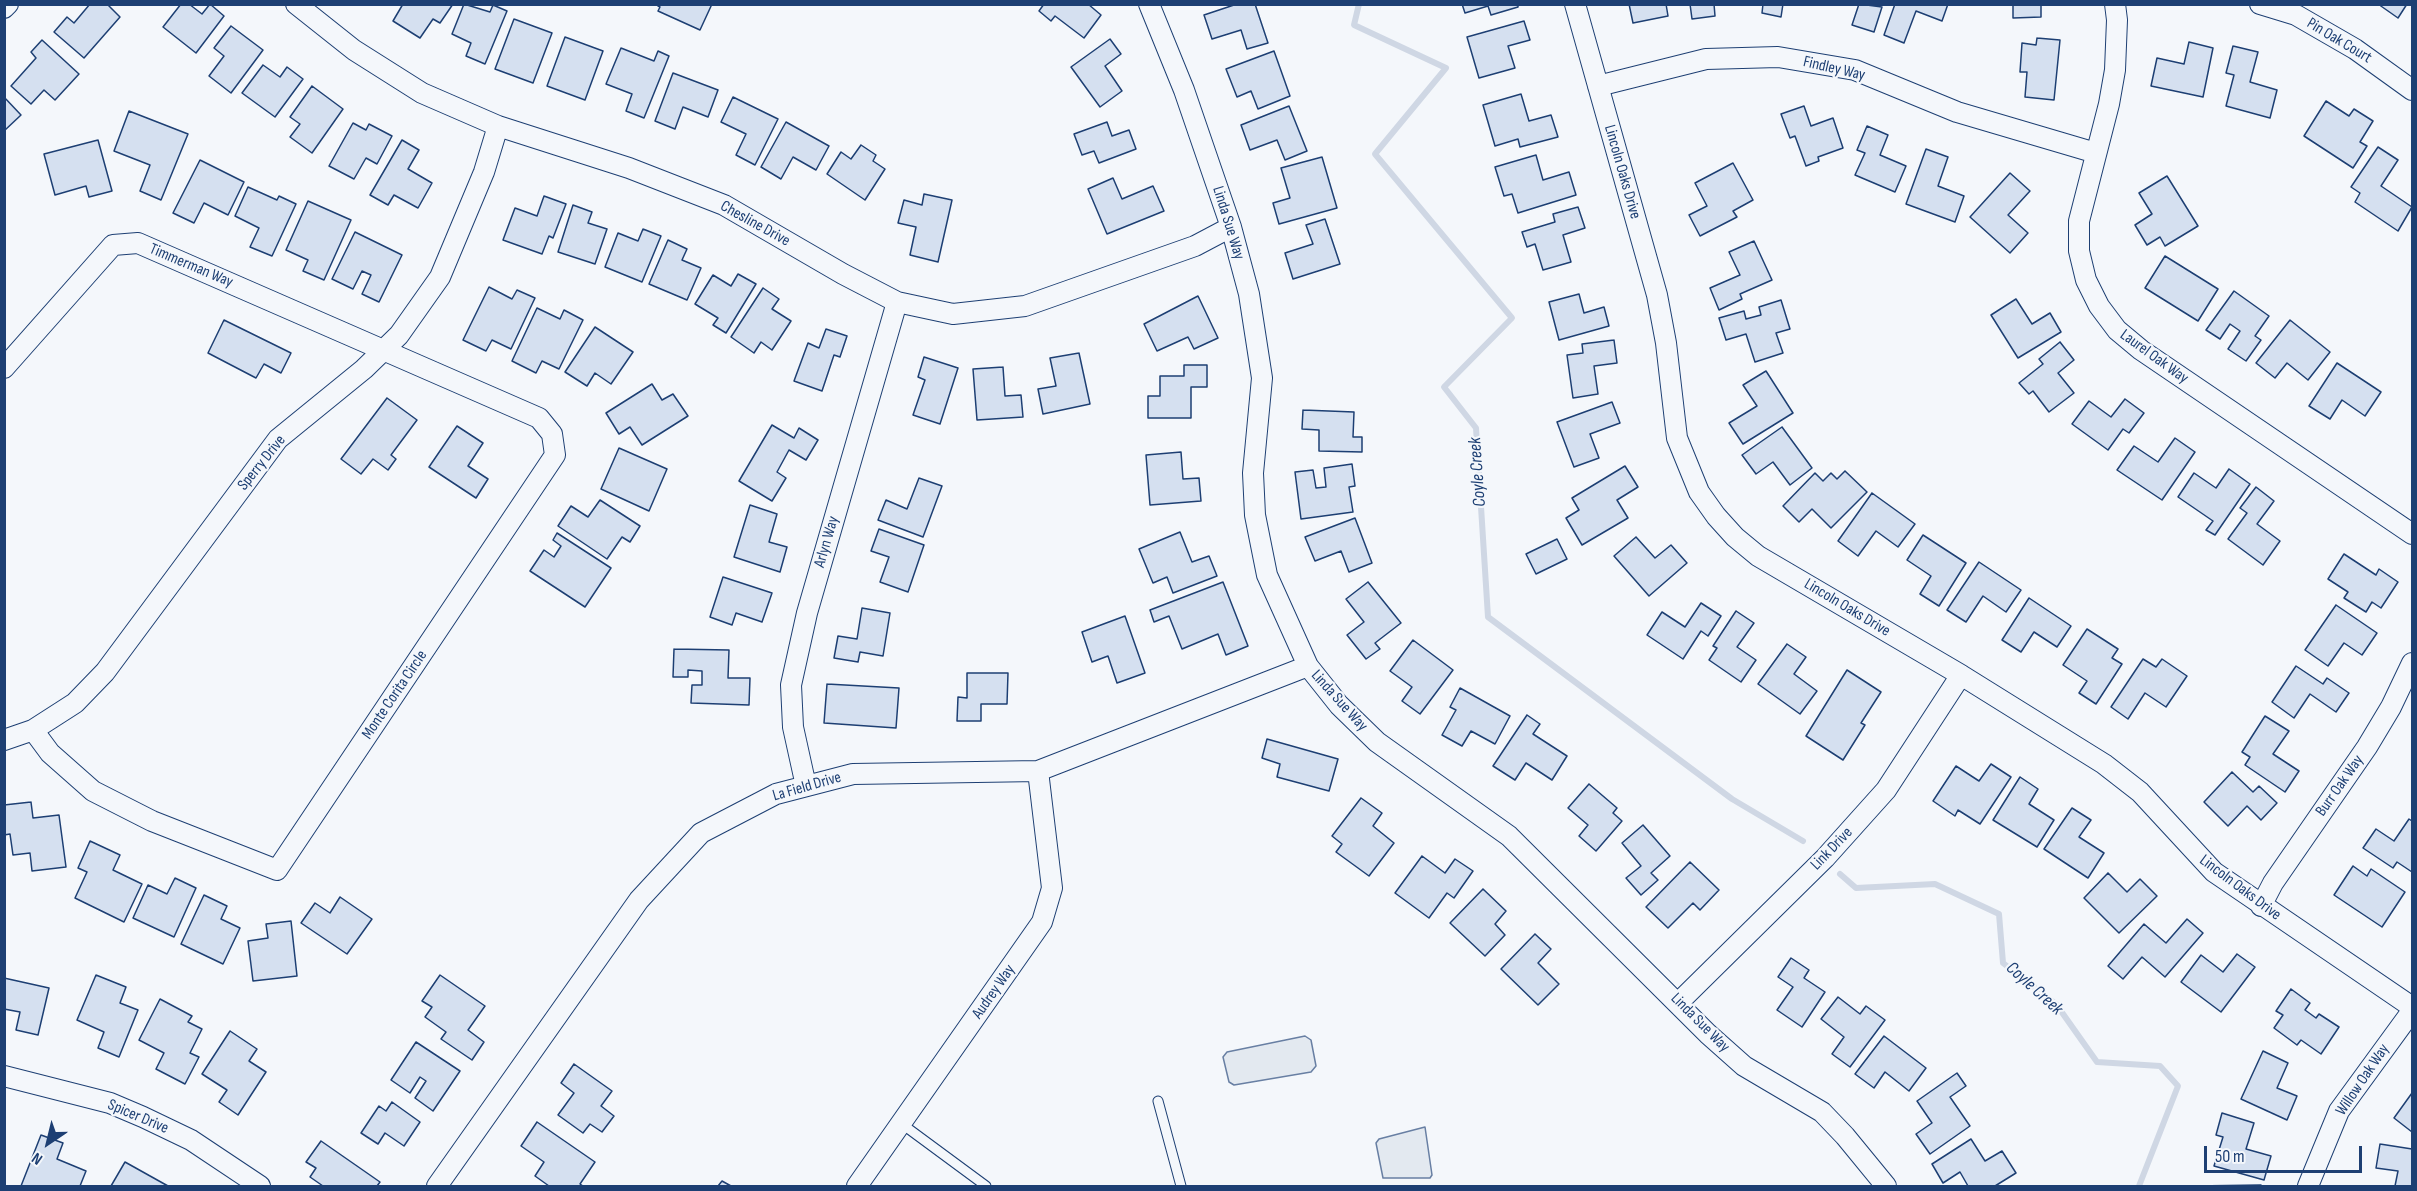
<!DOCTYPE html>
<html>
<head>
<meta charset="utf-8">
<style>
	body { margin:0 }
	#map { position:relative; width:2417px; height:1191px; overflow:hidden; background:#f4f7fb; font-family:"Sofia Sans Condensed",sans-serif }
	canvas { display:block }
	.frame { position:absolute; inset:0; border:6px solid #1d3f73; pointer-events:none }
	.north { position:absolute; left:18px; top:1113px; width:60px; height:60px; -webkit-text-stroke:4px #f4f7fb; paint-order:stroke; rotate:215deg; font-size:16px; font-weight:700; line-height:24px; text-align:center; color:#1d3f73 }
	.north::after { content:''; display:block; margin:auto; width:21px; height:27px; background:#1d3f73; clip-path:polygon(50% 0,100% 100%,50% 72%,0 100%) }
	.scale { position:absolute; left:2204px; top:1146px; width:158px; height:27px; box-sizing:border-box; border:3px solid #1d3f73; border-top:0; padding-left:8px; font-size:18px; line-height:21px; white-space:nowrap; color:#1d3f73; -webkit-text-stroke:4px #f4f7fb; paint-order:stroke }
</style>
</head>
<body>
<div id="map">
<canvas width="2417" height="1191"></canvas>
<div class="frame"></div>
<div class="north">N</div>
<div class="scale">50 m</div>
</div>
<script>
const c = document.querySelector('canvas').getContext('2d');
c.lineJoin = 'round';
function paint(path, color) {
  c.fillStyle = color;
  c.fill(path, 'evenodd');
}
function toPath(rows) {
  const path = new Path2D();
  for (const r of rows) {
    path.moveTo(r[0], r[1]);
    for (let i = 2; i < r.length; i += 2) path.lineTo(r[i], r[i + 1]);
  }
  return path;
}
function strokePath(path, color, width, dash) {
  c.strokeStyle = color;
  c.lineWidth = width;
  c.lineCap = dash ? 'butt' : 'round';
  c.setLineDash(dash || []);
  c.stroke(path);
}
function label(font, color, halo, rows, align = 'center') {
  c.font = font + ' "Sofia Sans Condensed",sans-serif';
  c.lineWidth = 4.5;
  c.setLineDash([]);
  c.textBaseline = 'middle';
  c.strokeStyle = halo;
  c.fillStyle = color;
  for (const [text, x, y, turn = 0] of rows) {
    c.save();
    c.translate(x, y);
    c.rotate((+turn || 0) * Math.PI / 180);
    c.textAlign = isNaN(turn) ? turn : align;
    if (halo) c.strokeText(text, 0, 0);
    c.fillText(text, 0, 0);
    c.restore();
  }
}
const green = toPath([
	[1305,1036,1311,1040,1316,1066,1311,1072,1234,1085,1229,1082,1223,1057,1227,1052,1305,1036],
	[1425,1127,1432,1175,1430,1178,1383,1178,1376,1143,1379,1139,1425,1127]
]);
const stream = toPath([
	[1359,4,1354,25,1446,68,1375,154,1512,318,1444,387,1476,428,1488,617,1732,799,1803,841],
	[1840,874,1856,888,1935,884,1999,914,2003,963,2056,1004,2097,1062,2160,1066,2178,1086,2139,1186]
]);
const building = toPath([
	[90,4,107,4,120,17,84,58,54,32,67,17,74,23,90,4],
	[181,4,189,4,202,14,210,4,224,16,196,53,163,27,181,4],
	[403,4,453,4,440,23,433,19,420,38,393,21,403,4],
	[464,4,490,12,493,5,507,11,485,64,466,56,471,43,452,34,464,4],
	[655,4,712,4,700,30,658,11,660,7,655,4],
	[1044,4,1088,4,1101,15,1084,38,1055,16,1051,21,1039,11,1044,4],
	[1237,4,1255,4,1268,43,1247,49,1241,30,1212,39,1204,15,1237,4],
	[1462,4,1518,4,1518,7,1491,15,1488,6,1465,13,1462,4],
	[1629,4,1666,4,1668,16,1633,23,1629,4],
	[1690,4,1714,4,1715,16,1692,19,1690,4],
	[1763,4,1783,4,1781,17,1762,13,1763,4],
	[1859,4,1882,7,1874,32,1852,25,1859,4],
	[1895,4,1948,4,1942,21,1916,11,1904,43,1884,35,1895,4],
	[2013,4,2041,4,2041,17,2013,18,2013,4],
	[2378,4,2407,4,2398,18,2378,4],
	[514,19,552,33,533,83,495,69,514,19],
	[1524,21,1530,40,1508,46,1515,68,1479,78,1467,37,1524,21],
	[231,26,263,50,231,93,209,76,224,56,214,48,231,26],
	[565,37,603,51,585,100,547,86,565,37],
	[2037,38,2060,40,2054,100,2025,97,2027,72,2020,72,2022,43,2036,45,2037,38],
	[1110,39,1121,54,1105,66,1122,91,1100,107,1071,67,1110,39],
	[42,40,79,74,55,100,44,90,31,104,11,86,36,58,31,52,42,40],
	[2189,42,2213,48,2203,97,2151,86,2157,58,2184,64,2189,42],
	[2233,46,2258,52,2250,82,2277,90,2270,118,2226,106,2234,75,2226,73,2233,46],
	[621,48,654,61,658,51,669,56,644,118,626,111,632,94,606,84,621,48],
	[1274,51,1290,96,1258,109,1251,91,1237,97,1226,69,1274,51],
	[263,65,280,77,287,67,303,79,275,117,242,93,263,65],
	[673,73,718,90,708,117,683,107,675,129,655,121,673,73],
	[312,86,343,109,312,153,290,137,300,124,290,117,312,86],
	[1521,94,1529,121,1551,115,1558,137,1520,147,1518,139,1495,146,1483,105,1521,94],
	[4,97,21,115,4,131,4,97],
	[733,97,778,119,755,165,736,155,746,134,721,122,733,97],
	[2326,101,2349,116,2354,109,2373,121,2360,142,2367,146,2353,168,2304,136,2326,101],
	[1289,106,1307,151,1285,160,1277,140,1250,150,1241,125,1289,106],
	[1804,106,1811,126,1833,118,1843,148,1818,157,1819,161,1806,166,1795,136,1790,138,1781,114,1804,106],
	[129,111,188,134,161,200,140,191,150,165,114,151,129,111],
	[786,122,829,146,816,170,793,157,781,179,761,167,786,122],
	[1107,122,1112,136,1129,130,1136,149,1099,163,1094,151,1082,155,1074,134,1107,122],
	[353,123,366,130,369,124,392,136,377,164,366,158,354,179,329,166,353,123],
	[1867,126,1888,135,1880,155,1906,166,1895,192,1855,175,1865,153,1857,150,1867,126],
	[98,140,112,191,89,197,86,186,55,195,44,154,98,140],
	[402,140,419,150,408,169,432,183,418,208,394,195,388,205,370,195,402,140],
	[861,145,876,155,873,161,885,169,865,200,827,174,841,152,851,159,861,145],
	[2378,147,2398,160,2381,186,2412,207,2398,231,2355,202,2360,193,2351,187,2378,147],
	[1926,149,1948,157,1938,186,1964,196,1955,222,1906,204,1926,149],
	[1536,155,1543,180,1569,172,1576,195,1518,213,1512,194,1504,196,1495,167,1536,155],
	[1322,157,1337,208,1279,224,1273,203,1290,198,1281,168,1322,157],
	[200,160,244,182,228,215,204,203,194,223,173,213,200,160],
	[1733,163,1753,200,1733,211,1737,217,1700,236,1689,215,1707,206,1695,183,1733,163],
	[2010,173,2030,191,2008,215,2028,233,2010,253,1970,217,2010,173],
	[2167,176,2198,226,2165,246,2160,237,2147,245,2135,225,2152,214,2139,193,2167,176],
	[1113,178,1122,199,1153,186,1164,211,1107,234,1088,189,1113,178],
	[248,187,277,200,279,196,296,204,272,256,250,247,259,228,235,216,248,187],
	[924,194,952,200,938,262,910,255,916,227,898,223,904,200,922,205,924,194],
	[544,196,566,204,553,238,549,236,542,254,503,240,515,208,537,216,544,196],
	[308,201,351,220,324,280,303,271,308,260,286,250,308,201],
	[573,205,592,212,588,223,607,229,595,264,558,252,573,205],
	[1578,207,1585,228,1563,235,1571,262,1543,270,1535,244,1527,247,1522,232,1555,222,1553,214,1578,207],
	[1325,219,1340,264,1293,279,1285,253,1313,244,1306,225,1325,219],
	[643,229,661,236,642,282,605,267,618,233,638,241,643,229],
	[355,232,402,255,379,302,362,294,371,275,362,271,353,289,332,279,355,232],
	[668,240,687,249,682,260,701,268,687,300,649,284,668,240],
	[1754,241,1772,280,1740,294,1742,299,1719,310,1710,288,1740,275,1729,252,1754,241],
	[2165,256,2218,289,2198,321,2145,288,2165,256],
	[738,274,756,284,726,333,713,325,718,318,695,304,713,275,731,286,738,274],
	[489,287,512,299,517,290,535,298,511,349,492,340,486,351,463,340,489,287],
	[763,288,779,299,772,309,791,321,772,350,761,342,754,353,731,337,763,288],
	[2234,291,2269,316,2255,336,2261,340,2246,361,2228,349,2240,331,2230,324,2220,339,2206,330,2234,291],
	[1579,294,1584,313,1604,307,1609,326,1559,340,1549,302,1579,294],
	[1198,296,1218,338,1194,349,1188,337,1157,351,1144,324,1198,296],
	[2016,299,2032,324,2050,313,2061,332,2018,358,1991,315,2016,299],
	[1781,300,1790,329,1776,333,1783,353,1755,362,1746,334,1726,340,1719,318,1744,311,1746,319,1761,315,1759,307,1781,300],
	[537,308,560,319,564,310,583,320,559,369,542,361,536,373,512,361,537,308],
	[224,320,291,353,281,373,264,364,256,378,208,353,224,320],
	[2290,320,2330,352,2308,380,2287,363,2275,378,2256,363,2290,320],
	[595,327,633,352,611,384,595,373,587,386,565,372,595,327],
	[826,329,847,336,840,357,834,355,822,391,794,381,808,343,819,348,826,329],
	[1614,340,1617,363,1594,366,1598,394,1573,398,1567,355,1583,353,1582,344,1614,340],
	[2060,342,2074,360,2058,373,2074,393,2049,412,2033,391,2029,394,2019,383,2043,364,2039,359,2060,342],
	[1079,353,1090,404,1043,414,1038,389,1056,386,1050,358,1079,353],
	[924,357,958,368,940,424,913,415,925,380,918,377,924,357],
	[2337,363,2381,392,2365,416,2342,400,2330,419,2309,406,2337,363],
	[1184,365,1207,365,1207,387,1191,387,1191,418,1148,418,1148,396,1160,396,1160,376,1184,376,1184,365],
	[1003,367,1005,396,1021,395,1023,417,977,420,973,369,1003,367],
	[1766,371,1793,413,1743,444,1729,423,1757,406,1743,385,1766,371],
	[652,384,662,400,673,394,688,416,642,445,630,427,619,434,606,413,652,384],
	[387,398,417,420,391,455,396,459,388,470,373,459,361,474,341,459,387,398],
	[2125,399,2144,413,2129,433,2123,429,2108,450,2072,424,2089,401,2111,417,2125,399],
	[1612,402,1620,423,1590,434,1599,458,1574,467,1557,422,1612,402],
	[1303,410,1354,412,1353,437,1362,437,1362,452,1319,451,1319,430,1302,429,1303,410],
	[772,425,794,438,799,428,818,440,806,460,789,450,777,472,786,478,772,501,739,481,772,425],
	[457,426,483,443,468,466,488,479,476,498,429,467,457,426],
	[1782,427,1812,468,1790,485,1773,462,1756,474,1742,455,1782,427],
	[2175,438,2195,452,2162,500,2117,470,2134,446,2158,462,2175,438],
	[619,448,667,469,649,511,601,489,619,448],
	[1181,452,1183,479,1199,478,1201,501,1150,505,1146,455,1181,452],
	[1352,464,1355,486,1349,487,1353,512,1301,519,1295,472,1313,470,1316,488,1326,487,1324,468,1352,464],
	[1625,466,1638,487,1617,500,1628,518,1582,545,1566,518,1579,510,1572,498,1625,466],
	[2229,469,2250,484,2215,535,2206,530,2213,521,2178,497,2194,473,2216,488,2229,469],
	[1845,471,1867,492,1831,528,1812,509,1799,522,1783,506,1815,473,1823,481,1831,473,1837,479,1845,471],
	[919,478,942,486,923,537,878,520,886,500,907,509,919,478],
	[2256,487,2274,501,2257,524,2280,541,2263,565,2228,539,2247,513,2240,508,2256,487],
	[1872,493,1915,524,1898,547,1876,531,1858,556,1838,541,1872,493],
	[600,500,640,526,630,542,622,537,607,559,558,526,571,506,588,517,600,500],
	[750,505,777,514,769,542,787,547,780,572,734,557,750,505],
	[1355,518,1372,563,1349,572,1341,551,1315,561,1305,537,1355,518],
	[879,529,924,545,908,592,880,582,889,557,871,551,879,529],
	[1180,532,1192,562,1209,556,1217,576,1173,593,1167,577,1153,583,1139,549,1180,532],
	[557,533,611,568,585,607,530,571,544,550,554,557,561,546,553,540,557,533],
	[1923,535,1966,563,1939,606,1920,594,1931,576,1907,560,1923,535],
	[1636,537,1655,558,1671,545,1687,563,1649,596,1614,556,1636,537],
	[1557,539,1567,559,1536,574,1526,554,1557,539],
	[2344,554,2376,575,2379,569,2398,582,2381,608,2372,602,2366,612,2344,598,2348,592,2328,579,2344,554],
	[1979,562,2021,590,2006,612,1983,596,1966,622,1947,610,1979,562],
	[723,577,772,593,762,622,736,613,732,625,710,617,723,577],
	[1223,582,1248,646,1226,655,1218,634,1182,649,1169,616,1154,622,1150,610,1223,582],
	[1368,582,1401,623,1375,643,1380,649,1366,659,1347,635,1364,622,1346,599,1368,582],
	[2029,598,2071,626,2057,647,2034,632,2021,652,2002,640,2029,598],
	[1701,603,1721,616,1708,636,1701,631,1683,659,1647,635,1662,612,1685,627,1701,603],
	[2336,605,2377,633,2362,655,2344,643,2328,666,2305,650,2336,605],
	[862,608,890,613,883,656,860,652,858,662,834,658,838,636,857,639,862,608],
	[1736,611,1754,623,1737,647,1756,660,1741,682,1709,660,1717,648,1713,646,1736,611],
	[1125,616,1145,673,1117,683,1108,656,1092,662,1082,632,1125,616],
	[2087,629,2118,649,2112,658,2122,664,2096,704,2079,693,2087,681,2063,665,2087,629],
	[1413,640,1453,670,1420,714,1402,701,1412,687,1390,671,1413,640],
	[1787,644,1806,657,1794,674,1817,691,1800,714,1758,684,1787,644],
	[674,649,729,650,728,678,750,678,749,705,691,703,692,685,702,685,702,671,688,670,688,677,673,677,674,649],
	[2143,659,2156,667,2162,659,2187,676,2166,707,2145,693,2128,719,2111,707,2143,659],
	[2296,666,2323,684,2327,678,2349,693,2336,712,2310,694,2294,718,2272,702,2296,666],
	[1847,670,1881,692,1861,723,1865,725,1843,760,1806,736,1847,670],
	[967,673,1008,673,1007,704,981,704,981,721,957,721,958,697,967,698,967,673],
	[827,684,899,688,896,728,824,723,827,684],
	[1460,688,1510,716,1495,744,1471,731,1462,746,1442,735,1456,710,1450,707,1460,688],
	[1527,715,1540,724,1533,734,1567,756,1552,780,1526,763,1515,780,1493,766,1527,715],
	[2265,716,2289,731,2273,754,2299,771,2285,792,2245,765,2250,757,2242,752,2265,716],
	[1267,739,1338,759,1329,791,1277,777,1280,764,1262,758,1267,739],
	[1991,764,2011,777,1980,824,1958,810,1955,816,1933,801,1956,766,1979,781,1991,764],
	[2232,772,2253,792,2259,786,2277,803,2261,820,2247,806,2228,826,2204,802,2232,772],
	[2020,777,2038,789,2029,804,2054,820,2037,847,1993,820,2020,777],
	[1589,784,1617,808,1613,813,1622,821,1596,851,1579,836,1588,825,1568,808,1589,784],
	[1361,798,1382,813,1373,826,1394,843,1369,876,1336,852,1342,844,1332,836,1361,798],
	[31,802,33,818,59,815,66,867,32,871,30,853,13,855,10,834,4,835,4,805,31,802],
	[2072,808,2091,820,2079,837,2104,853,2088,878,2044,849,2072,808],
	[2409,819,2412,821,2412,872,2397,862,2393,868,2363,848,2376,829,2394,841,2409,819],
	[1643,825,1670,856,1651,873,1658,880,1641,895,1626,878,1641,866,1622,843,1643,825],
	[90,841,120,855,113,870,142,884,124,922,75,898,87,872,78,868,90,841],
	[1422,856,1445,873,1455,859,1473,871,1454,898,1447,893,1429,918,1395,893,1422,856],
	[1690,862,1719,890,1700,910,1693,903,1668,928,1646,907,1690,862],
	[2353,866,2367,876,2371,869,2405,892,2382,927,2334,895,2353,866],
	[2108,873,2127,892,2140,879,2157,896,2119,933,2084,898,2108,873],
	[175,878,196,888,174,937,133,918,148,885,167,894,175,878],
	[1483,889,1506,911,1495,924,1505,935,1485,956,1450,923,1483,889],
	[204,895,227,906,221,919,240,928,223,964,181,944,204,895],
	[340,897,372,919,347,954,301,923,315,903,330,913,340,897],
	[2187,919,2203,933,2165,977,2142,957,2123,979,2108,966,2144,924,2166,943,2187,919],
	[291,921,297,976,253,981,248,941,268,938,266,924,291,921],
	[1535,934,1551,949,1538,963,1559,984,1538,1005,1501,969,1535,934],
	[2237,954,2255,967,2221,1012,2181,982,2201,955,2223,972,2237,954],
	[1791,958,1809,970,1804,978,1825,992,1802,1027,1777,1010,1793,987,1778,977,1791,958],
	[96,975,126,987,120,1003,138,1010,119,1057,98,1048,104,1032,77,1020,96,975],
	[440,975,485,1006,468,1030,484,1042,472,1060,441,1039,446,1032,425,1017,432,1007,422,1001,440,975],
	[4,978,49,988,38,1035,16,1030,20,1012,4,1009,4,978],
	[2291,989,2310,1003,2305,1010,2316,1018,2319,1014,2339,1027,2321,1054,2301,1040,2297,1045,2274,1028,2283,1015,2276,1011,2291,989],
	[1838,997,1860,1014,1866,1006,1885,1020,1850,1067,1832,1054,1844,1037,1821,1019,1838,997],
	[160,999,192,1016,188,1022,202,1029,190,1053,199,1057,185,1084,156,1069,164,1053,139,1040,160,999],
	[230,1031,257,1049,249,1061,266,1072,238,1115,219,1102,227,1090,202,1074,230,1031],
	[1884,1036,1926,1068,1909,1091,1885,1072,1874,1088,1855,1074,1884,1036],
	[416,1042,460,1071,433,1111,415,1098,426,1081,420,1077,410,1093,391,1080,416,1042],
	[2263,1051,2288,1063,2277,1088,2297,1096,2287,1120,2241,1099,2263,1051],
	[574,1064,612,1091,601,1106,614,1116,602,1132,590,1124,583,1133,558,1115,574,1093,561,1083,574,1064],
	[1957,1073,1966,1086,1950,1097,1970,1126,1930,1154,1916,1134,1932,1123,1917,1101,1957,1073],
	[2412,1093,2412,1132,2394,1118,2412,1093],
	[392,1102,420,1122,404,1146,385,1133,378,1144,361,1133,379,1106,386,1111,392,1102],
	[2222,1113,2254,1123,2246,1149,2271,1156,2264,1180,2214,1166,2223,1137,2216,1135,2222,1113],
	[537,1122,595,1162,580,1184,583,1186,549,1186,535,1176,544,1162,521,1146,537,1122],
	[41,1135,63,1143,57,1159,86,1171,80,1186,21,1186,41,1135],
	[1971,1139,1985,1161,2002,1151,2016,1173,1995,1186,1968,1186,1960,1172,1943,1183,1932,1164,1971,1139],
	[321,1141,380,1182,377,1186,323,1186,310,1177,316,1168,306,1162,321,1141],
	[2380,1144,2412,1149,2412,1186,2395,1186,2398,1171,2376,1168,2380,1144],
	[125,1162,168,1186,111,1186,125,1162],
	[722,1181,731,1186,718,1186,722,1181],
	[2261,1185,2261,1186,2194,1186,2261,1185]
]);
const service = toPath([
	[1158,1101,1181,1186],
	[902,1124,986,1186]
]);
const minor = toPath([
	[296,4,354,50,422,93,498,126,629,168,724,205,843,274,897,302,953,314,1025,306,1195,246,1231,227],
	[1149,4,1184,90,1231,227,1249,294,1262,378,1253,473,1255,515,1267,575,1308,666,1339,705,1377,742,1509,836,1708,1034,1744,1066,1822,1112,1845,1136,1886,1186],
	[1575,4,1657,295,1666,343,1677,438,1699,492,1716,516,1735,537,1758,556,1961,675,2104,764,2140,792,2214,872,2412,1007],
	[2115,4,2117,20,2115,70,2109,104,2079,221,2079,251,2086,280,2099,306,2117,330,2141,350,2412,534],
	[2260,4,2296,15,2355,49,2412,90],
	[4,8,8,4],
	[1598,86,1706,59,1778,57,1855,70,1957,112,2096,153],
	[4,368,113,245,138,243,539,418,552,434,555,455,277,870,152,821,93,791,50,753,33,730],
	[4,740,33,730,75,703,105,672,278,439,364,369,399,335,440,277,484,172,498,126],
	[806,786,793,727,791,685,807,613,897,302],
	[2261,906,2273,883,2367,747,2391,707,2412,663],
	[1679,1002,1825,858,1886,790,1961,675],
	[4,1076,110,1103,143,1117,191,1140,260,1186],
	[437,1186,639,900,701,833,776,794,853,774,1038,771,1308,666],
	[857,1186,1042,922,1052,888,1038,771],
	[2308,1186,2339,1111,2412,1011]
]);
const streetNames = [
	["Pin Oak Court",2339,41,31],
	["Findley Way",1834,69,13],
	["Lincoln Oaks Drive",1622,172,74],
	["Linda Sue Way",1228,223,73],
	["Chesline Drive",755,224,29],
	["Timmerman Way",191,266,23],
	["Laurel Oak Way",2154,357,36],
	["Sperry Drive",262,463,-51],
	["Arlyn Way",827,542,-74],
	["Lincoln Oaks Drive",1847,608,31],
	["Monte Corita Circle",395,695,-56],
	["Linda Sue Way",1339,701,48],
	["Burr Oak Way",2340,786,-55],
	["La Field Drive",807,787,-16],
	["Link Drive",1832,849,-46],
	["Lincoln Oaks Drive",2240,888,37],
	["Audrey Way",994,992,-55],
	["Linda Sue Way",1700,1023,45],
	["Willow Oak Way",2363,1080,-56],
	["Spicer Drive",138,1117,23]
];
const waterNames = [
	["Coyle Creek",1478,472,-94],
	["Coyle Creek",2034,989,42]
];
paint(green, '#e3e9f0');
strokePath(green, '#687fa3', 1.5);
strokePath(stream, '#cfd7e4', 6);
paint(building, '#d5e0f0');
strokePath(building, '#1d3f73', 1.5);
strokePath(service, '#1d3f73', 11);
strokePath(minor, '#1d3f73', 22);
strokePath(service, '#f4f7fb', 9);
strokePath(minor, '#f4f7fb', 20);
label('16px', '#1d3f73', '#f4f7fb', streetNames);
label('italic 18px', '#1d3f73', '#f4f7fb', waterNames);
</script>
</body>
</html>
